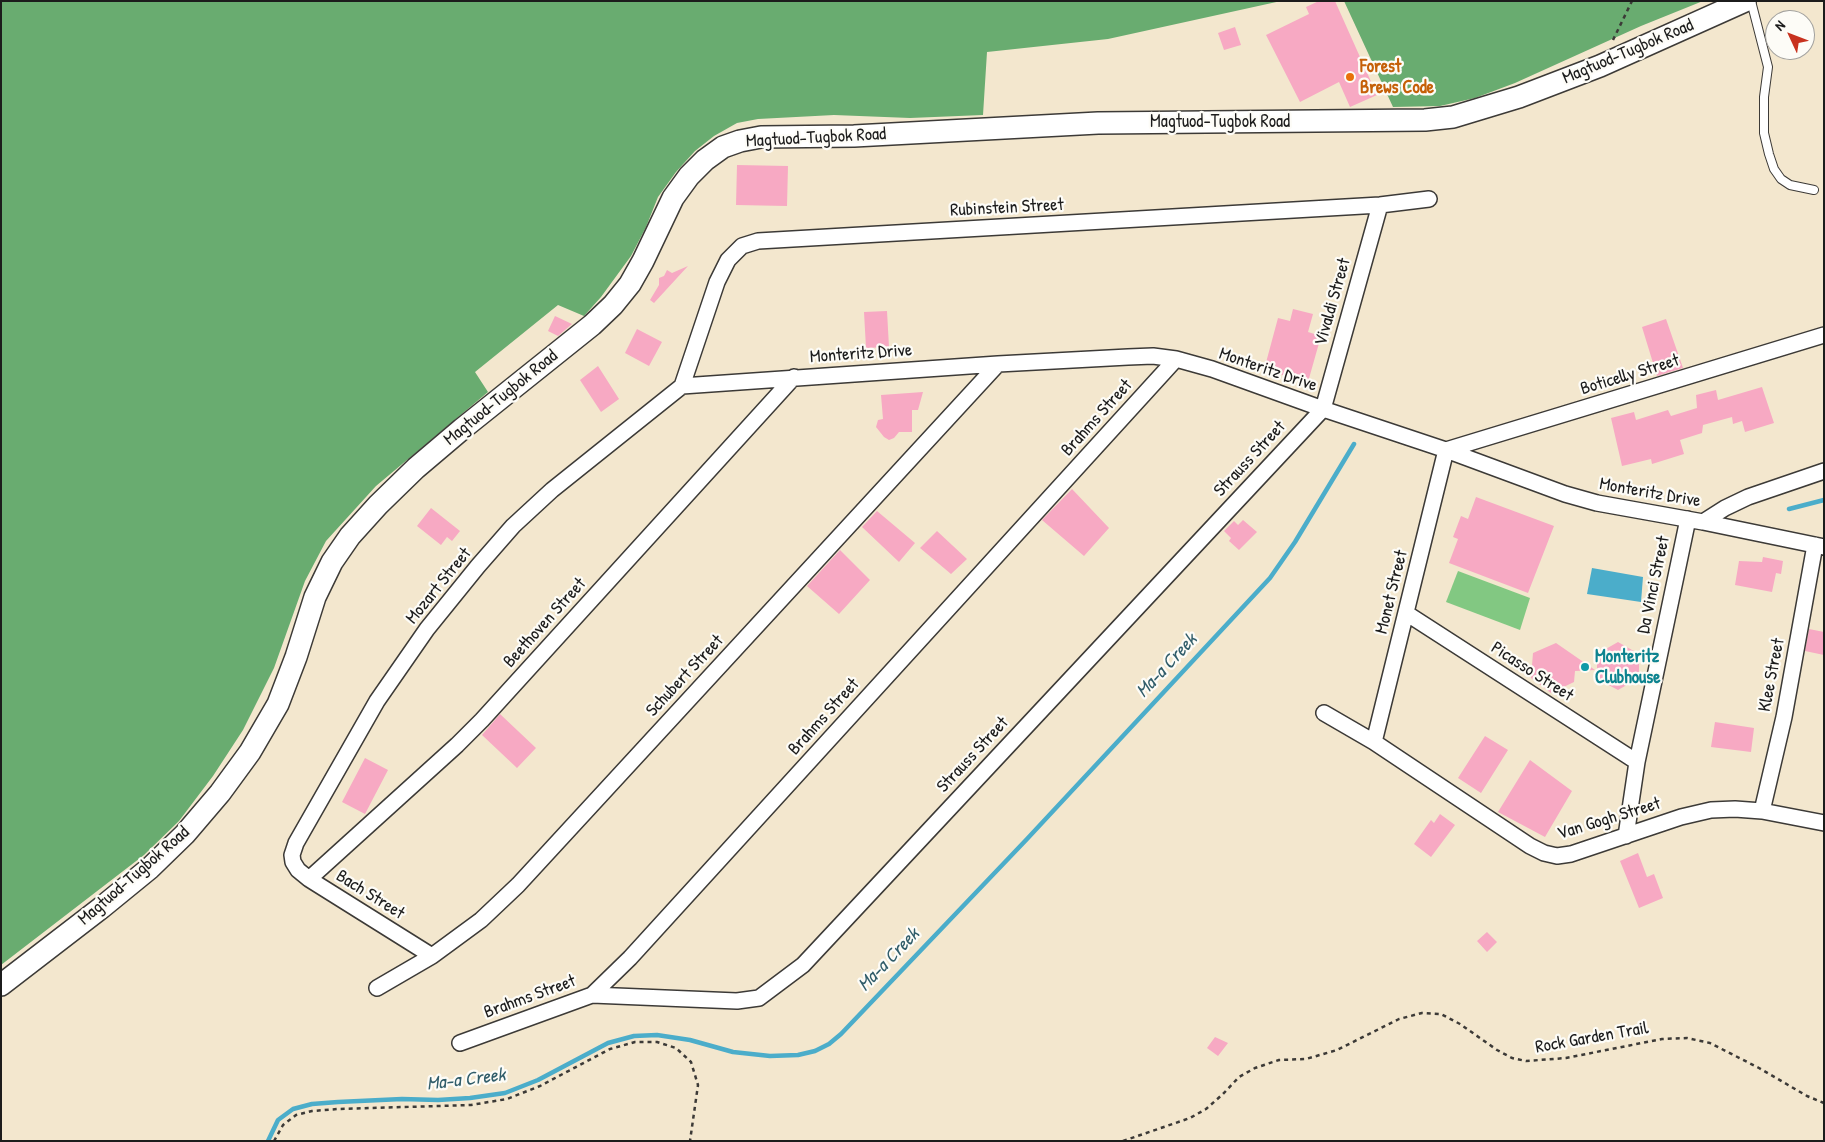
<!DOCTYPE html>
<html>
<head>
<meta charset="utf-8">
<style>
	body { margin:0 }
	#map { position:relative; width:1825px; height:1142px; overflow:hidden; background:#f3e7ce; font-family:"Patrick Hand",sans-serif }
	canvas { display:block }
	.frame { position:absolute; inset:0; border:2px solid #1c1c1c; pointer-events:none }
	.north { position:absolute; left:1765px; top:10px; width:50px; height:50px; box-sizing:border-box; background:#fdfcf7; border:1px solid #a3a29f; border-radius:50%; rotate:313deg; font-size:14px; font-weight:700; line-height:20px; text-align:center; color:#1c1c1c }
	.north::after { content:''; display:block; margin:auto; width:18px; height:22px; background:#c8321e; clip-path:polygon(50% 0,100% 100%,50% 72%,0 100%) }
</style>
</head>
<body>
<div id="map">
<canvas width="1825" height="1142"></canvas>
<div class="frame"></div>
<div class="north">N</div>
</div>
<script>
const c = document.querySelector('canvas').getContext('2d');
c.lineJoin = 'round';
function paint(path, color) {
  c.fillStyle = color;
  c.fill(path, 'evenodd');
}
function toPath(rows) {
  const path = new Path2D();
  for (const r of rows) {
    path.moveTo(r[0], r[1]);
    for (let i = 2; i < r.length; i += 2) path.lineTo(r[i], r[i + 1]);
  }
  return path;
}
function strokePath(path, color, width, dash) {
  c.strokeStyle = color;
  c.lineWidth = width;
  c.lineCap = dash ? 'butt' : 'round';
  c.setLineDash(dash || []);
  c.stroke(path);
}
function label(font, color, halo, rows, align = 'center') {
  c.font = font + ' "Patrick Hand",sans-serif';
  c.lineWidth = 4.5;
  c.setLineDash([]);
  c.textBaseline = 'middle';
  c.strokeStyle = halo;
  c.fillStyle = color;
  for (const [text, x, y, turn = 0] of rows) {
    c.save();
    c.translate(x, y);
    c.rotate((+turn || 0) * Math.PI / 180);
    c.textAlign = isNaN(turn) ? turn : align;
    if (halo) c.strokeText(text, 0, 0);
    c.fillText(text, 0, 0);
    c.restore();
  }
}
const green = toPath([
	[1458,571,1530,598,1520,630,1446,602]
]);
const forest = toPath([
	[1,1,1281,1,1108,39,987,52,983,115,910,118,834,115,758,119,737,123,714,136,695,151,676,172,658,197,646,227,631,256,601,297,584,316,558,305,475,372,488,392,376,486,326,541,305,581,274,668,243,730,213,776,179,821,144,855,1,965],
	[1344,1,1703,1,1641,26,1515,83,1475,98,1440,106,1393,107]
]);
const water = toPath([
	[1592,568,1643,577,1641,602,1587,594]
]);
const stream = toPath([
	[1789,509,1824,500],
	[268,1141,278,1120,293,1109,312,1104,338,1102,402,1099,438,1100,470,1098,505,1093,538,1080,608,1043,634,1036,657,1035,690,1040,733,1052,770,1056,798,1055,815,1051,829,1044,841,1034,1027,839,1270,578,1295,542,1354,444]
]);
const building = toPath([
	[1319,1,1335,1,1377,95,1350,107,1339,82,1300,102,1266,35,1309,14,1306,7],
	[1235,27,1241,45,1224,50,1218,33],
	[737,165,788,166,787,206,736,205],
	[688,266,654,303,650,300,659,285,659,278,664,276,667,270,672,273],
	[1293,309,1313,314,1308,332,1321,336,1308,382,1264,370,1278,318,1290,321],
	[887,311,889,347,866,348,864,312],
	[555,316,572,324,558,336,548,331],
	[1666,319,1683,368,1657,376,1642,327],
	[637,329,662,342,649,366,625,353],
	[598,366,619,399,601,412,580,380],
	[1762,387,1774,423,1745,432,1742,421,1733,424,1732,417,1703,425,1702,433,1680,440,1684,454,1652,464,1651,459,1622,466,1611,418,1634,412,1636,420,1668,410,1671,416,1697,408,1696,395,1716,390,1718,400],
	[923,392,918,410,912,410,912,432,899,432,894,438,889,440,884,437,876,427,878,420,883,419,881,395],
	[1072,489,1109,528,1084,556,1042,520],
	[1476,497,1554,526,1528,593,1449,563,1458,539,1453,537,1461,516,1468,519],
	[431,508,460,531,452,541,447,537,441,545,417,526],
	[877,511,915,543,899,562,862,527],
	[1243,520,1257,532,1239,550,1229,541,1231,538,1224,531,1234,521,1238,525],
	[937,531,967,559,951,574,920,548],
	[840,550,870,580,839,614,807,586],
	[1763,557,1783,561,1781,574,1776,573,1772,592,1735,585,1739,561,1762,562],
	[1809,629,1824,632,1824,655,1805,651],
	[1618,642,1639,654,1639,678,1618,690,1597,679,1597,654],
	[1556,643,1595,670,1575,671,1574,682,1551,693,1531,678,1533,653],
	[500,714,536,748,517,768,482,735],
	[1715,722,1754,728,1751,752,1711,747],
	[1485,736,1508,750,1481,793,1458,778],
	[365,758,388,770,365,814,342,802],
	[1530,760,1572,791,1545,837,1498,812],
	[1440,814,1455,825,1431,857,1414,844,1431,820,1434,823],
	[1638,853,1647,877,1654,874,1663,898,1639,908,1620,861],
	[1487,932,1497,942,1487,952,1477,941],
	[1215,1037,1228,1043,1218,1056,1207,1048]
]);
const path = toPath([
	[1613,40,1632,1],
	[274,1141,283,1125,296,1115,312,1111,338,1109,471,1105,507,1099,540,1086,610,1049,635,1042,657,1042,676,1048,691,1062,698,1085,690,1141],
	[1123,1141,1190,1118,1206,1109,1223,1094,1239,1077,1255,1068,1279,1060,1306,1059,1337,1050,1399,1019,1422,1013,1441,1014,1460,1024,1497,1050,1512,1058,1526,1061,1566,1058,1662,1039,1687,1038,1710,1043,1759,1068,1807,1096,1824,1103]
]);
const lane = toPath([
	[1751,1,1768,67,1764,97,1764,133,1769,154,1774,169,1781,179,1790,185,1814,190]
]);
const street = toPath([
	[682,386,998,364,1128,357,1153,356,1176,359,1212,369,1323,409,1446,450,1565,494,1597,503,1703,522,1824,547],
	[682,386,717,282,728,260,742,246,758,241,1380,205,1429,199],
	[1703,522,1725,508,1748,497,1824,471],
	[1406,613,1637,762],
	[1324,713,1374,742,1530,846,1544,853,1557,856,1571,854,1681,817,1711,810,1735,809,1762,811,1824,823],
	[1374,742,1446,450,1824,335],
	[1762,811,1784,717,1815,545],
	[1626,836,1637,762,1688,519],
	[309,879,457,745,482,720,794,377],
	[432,956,309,879,298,870,293,862,292,855,296,843,377,701,427,629,478,566,513,526,552,490,682,386],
	[377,988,432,956,481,920,518,885,998,364],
	[592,995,737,1001,759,998,803,965,1323,409,1380,205],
	[460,1043,592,995,630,958,1176,359]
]);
const secondary = toPath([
	[1,985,101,908,150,868,185,834,220,793,250,752,278,704,296,657,315,597,332,562,350,536,378,505,416,468,462,429,592,325,613,305,630,284,643,261,673,198,689,176,705,160,723,147,740,141,761,137,854,136,1098,123,1425,120,1453,117,1519,97,1600,66,1745,1]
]);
const markers = [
	[1350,77,5,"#e8710a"],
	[1585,667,5,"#0f9aa8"]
];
const streetNames = [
	["Magtuod-Tugbok Road",1628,52,-23],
	["Magtuod-Tugbok Road",1220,122],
	["Magtuod-Tugbok Road",816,138,-3],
	["Rubinstein Street",1007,208,-3],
	["Vivaldi Street",1333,302,-74],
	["Monteritz Drive",861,354,-4],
	["Monteritz Drive",1268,370,19],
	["Boticelly Street",1630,375,-17],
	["Magtuod-Tugbok Road",501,398,-39],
	["Brahms Street",1097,418,-48],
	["Strauss Street",1250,459,-47],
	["Monteritz Drive",1650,493,10],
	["Da Vinci Street",1654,585,-78],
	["Mozart Street",439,586,-51],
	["Monet Street",1392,592,-76],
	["Beethoven Street",545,623,-48],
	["Picasso Street",1532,672,33],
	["Klee Street",1772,675,-79],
	["Schubert Street",685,676,-47],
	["Brahms Street",824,717,-48],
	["Strauss Street",973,755,-47],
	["Van Gogh Street",1609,819,-17],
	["Magtuod-Tugbok Road",134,876,-41],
	["Bach Street",370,895,32],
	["Brahms Street",530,997,-20],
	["Rock Garden Trail",1592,1038,-10]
];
const foodNames = [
	["Forest",1360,67],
	["Brews Code",1360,88]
];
const cultureNames = [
	["Monteritz",1595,657],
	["Clubhouse",1595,678]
];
const waterNames = [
	["Ma-a Creek",1167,666,-47],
	["Ma-a Creek",889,960,-46],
	["Ma-a Creek",466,1080,-7]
];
paint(green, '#82c882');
paint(forest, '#69ac70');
paint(water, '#4badca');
strokePath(stream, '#4badca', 4.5);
paint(building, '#f7a9c3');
strokePath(lane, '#3c3a37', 10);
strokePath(street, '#3c3a37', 18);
strokePath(secondary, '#3c3a37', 24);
strokePath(path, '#3c3a37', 2.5, [4, 4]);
strokePath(lane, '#fff', 8);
strokePath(street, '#fff', 15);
strokePath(secondary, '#fff', 21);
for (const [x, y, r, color] of markers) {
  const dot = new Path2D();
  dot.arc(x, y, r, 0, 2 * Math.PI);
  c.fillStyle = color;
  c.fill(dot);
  strokePath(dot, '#fdfcf7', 2);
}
label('18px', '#1c1c1c', '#fdfcf7', streetNames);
label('bold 18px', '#c56008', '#fdfcf7', foodNames, 'left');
label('bold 18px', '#0d838f', '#fdfcf7', cultureNames, 'left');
label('italic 19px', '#315d6a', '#fdfcf7', waterNames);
</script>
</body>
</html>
